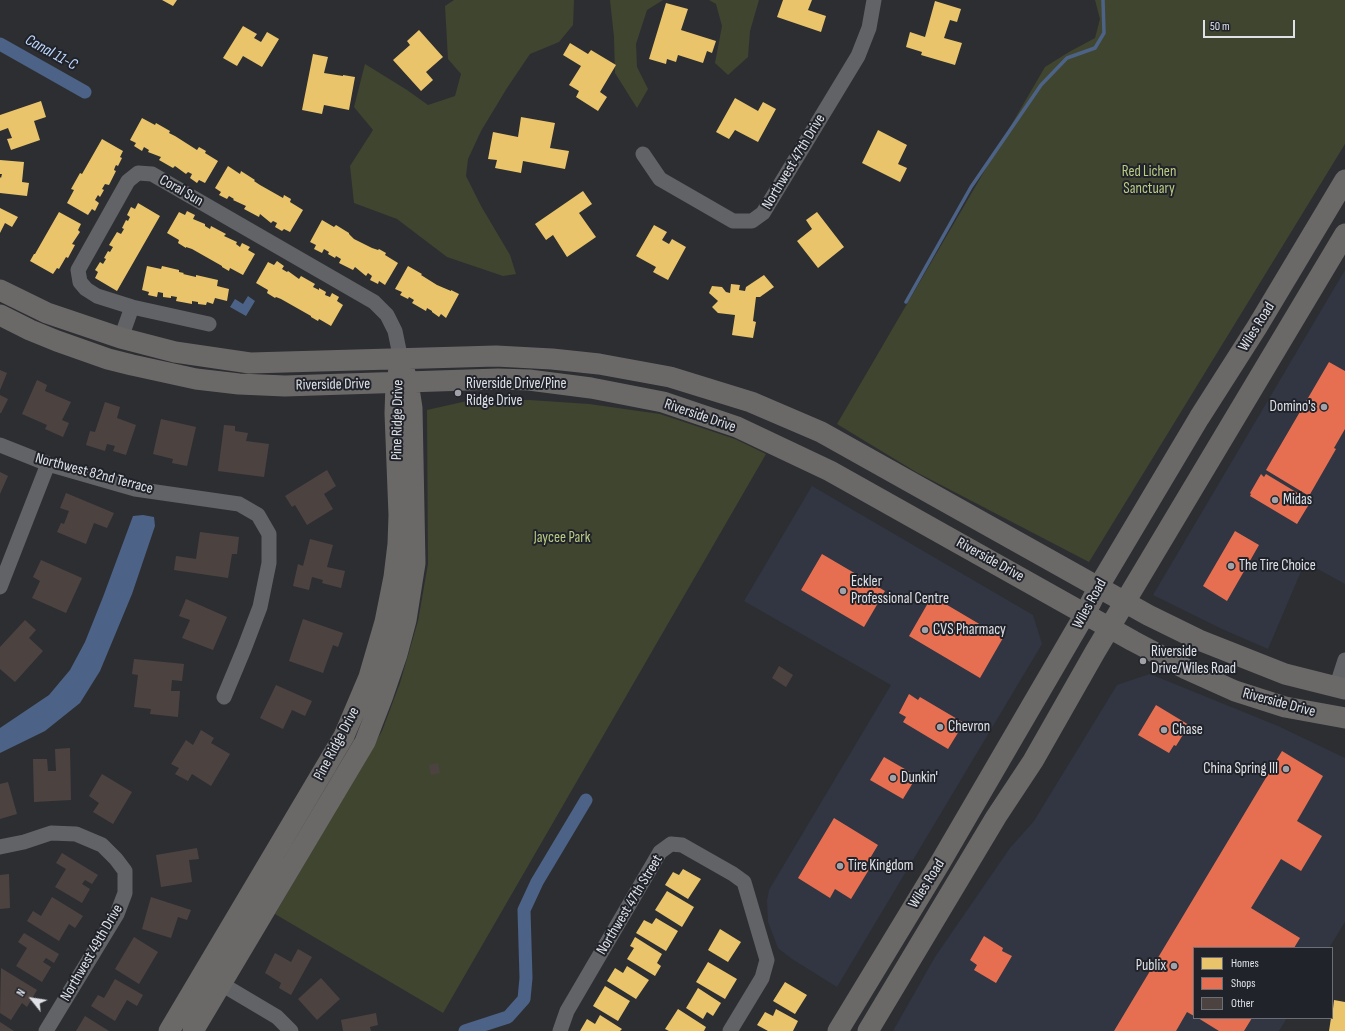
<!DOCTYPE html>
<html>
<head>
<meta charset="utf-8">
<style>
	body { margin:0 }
	#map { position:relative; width:1345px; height:1031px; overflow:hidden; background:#2d2e32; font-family:"Sofia Sans Condensed",sans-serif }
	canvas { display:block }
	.legend { position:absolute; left:1193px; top:947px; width:140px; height:72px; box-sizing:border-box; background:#21232b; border:1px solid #6d6f76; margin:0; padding:5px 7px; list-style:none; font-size:12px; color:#dfe1e6 }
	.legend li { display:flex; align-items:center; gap:8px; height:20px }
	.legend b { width:20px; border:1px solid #6d6f76 }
	.north { position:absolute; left:12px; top:979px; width:40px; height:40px; -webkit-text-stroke:3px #21232b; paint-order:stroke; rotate:300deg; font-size:11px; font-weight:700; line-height:16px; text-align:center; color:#dfe1e6 }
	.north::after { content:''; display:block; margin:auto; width:14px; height:18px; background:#dfe1e6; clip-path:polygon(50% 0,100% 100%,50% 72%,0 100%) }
	.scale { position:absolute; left:1203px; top:20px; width:92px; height:18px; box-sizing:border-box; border:2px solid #dfe1e6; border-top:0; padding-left:5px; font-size:12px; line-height:14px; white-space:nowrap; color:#dfe1e6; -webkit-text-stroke:3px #21232b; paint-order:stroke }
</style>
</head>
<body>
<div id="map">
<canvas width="1345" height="1031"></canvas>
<ul class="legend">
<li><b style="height:11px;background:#e9c46a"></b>Homes</li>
<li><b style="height:11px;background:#e76f51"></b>Shops</li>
<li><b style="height:11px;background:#4c4341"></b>Other</li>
</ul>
<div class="north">N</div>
<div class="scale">50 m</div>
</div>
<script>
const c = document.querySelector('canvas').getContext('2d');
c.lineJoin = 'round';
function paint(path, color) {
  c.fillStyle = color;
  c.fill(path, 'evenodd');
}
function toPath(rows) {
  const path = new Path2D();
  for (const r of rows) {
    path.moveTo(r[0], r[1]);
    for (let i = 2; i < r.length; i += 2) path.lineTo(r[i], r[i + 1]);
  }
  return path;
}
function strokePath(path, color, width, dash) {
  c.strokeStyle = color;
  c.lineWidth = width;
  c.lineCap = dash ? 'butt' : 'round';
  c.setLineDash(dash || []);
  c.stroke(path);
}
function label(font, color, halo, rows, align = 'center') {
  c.font = font + ' "Sofia Sans Condensed",sans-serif';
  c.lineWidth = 4;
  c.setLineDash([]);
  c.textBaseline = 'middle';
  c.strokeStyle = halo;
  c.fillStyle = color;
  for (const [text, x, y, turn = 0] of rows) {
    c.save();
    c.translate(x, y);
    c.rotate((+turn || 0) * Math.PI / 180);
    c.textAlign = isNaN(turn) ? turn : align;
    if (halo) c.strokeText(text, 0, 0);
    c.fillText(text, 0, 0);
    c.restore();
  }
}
const built = toPath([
	[1345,270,1345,584,1305,562,1268,649,1222,629,1153,595],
	[812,486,1033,615,1042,644,837,987,792,959,778,948,768,922,767,901,769,890,891,685,744,601],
	[1150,674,1278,726,1345,758,1345,922,1329,948,1194,948,1194,1018,1287,1018,1279,1031,893,1031,935,957,1010,848,1034,821,1117,685]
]);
const green = toPath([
	[454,0,574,0,573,25,559,42,530,54,507,88,481,131,468,159,466,176,481,206,510,255,516,274,503,276,447,257,397,219,354,203,350,166,373,130,354,107,365,64,407,90,428,105,455,96,461,74,448,59,445,6],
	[610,0,663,0,647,10,636,44,637,67,648,89,637,108,615,73,614,37],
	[709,0,759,0,750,31,748,57,728,75,715,63,722,26,716,4],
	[1095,0,1345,0,1345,144,1089,562,916,472,837,424,1045,67,1069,52,1095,38,1100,19],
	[530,400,589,404,660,414,735,439,766,454,443,1013,275,914,382,731,400,683,418,621,428,564,427,410,467,401]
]);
const water = toPath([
	[248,296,255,301,246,316,230,307,235,299,243,304],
	[143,515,154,517,155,526,132,594,100,671,80,703,45,731,0,753,0,728,49,695,70,670,85,642,103,597,133,516]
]);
const homes = toPath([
	[162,0,177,0,173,6],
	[783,0,812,0,808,10,826,16,821,32,777,17],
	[935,1,961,9,957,22,950,20,944,38,962,43,955,65,921,55,922,52,906,47,910,32,925,37],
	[666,3,688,9,681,30,716,41,712,53,707,51,703,63,678,55,676,62,667,59,666,64,649,59],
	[243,26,257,34,254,38,261,42,267,32,279,39,262,67,243,56,237,66,223,58],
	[419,30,443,57,426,72,433,80,421,91,393,60,410,45,407,41],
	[570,43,588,54,591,50,616,65,600,92,607,97,598,111,576,97,579,91,569,85,581,66,563,55],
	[313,54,328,57,324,73,343,76,343,75,355,77,349,110,324,105,322,114,302,110],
	[735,98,758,111,763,102,776,109,758,142,735,130,729,139,716,132],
	[41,101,46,117,34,121,40,140,11,150,7,139,12,138,8,128,0,131,0,115],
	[521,117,555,123,550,148,569,151,565,169,523,161,521,173,495,168,497,160,488,159,493,132,518,137],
	[142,118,155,125,156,123,170,131,169,133,175,136,197,150,199,147,206,151,205,153,218,161,205,183,199,180,197,183,190,178,192,174,188,172,186,174,175,166,173,168,159,160,161,157,148,152,149,150,144,147,142,151,134,146,136,143,130,140],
	[878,130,907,145,898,164,907,168,900,182,862,163],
	[102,139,123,151,120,157,122,158,118,166,116,165,115,167,114,170,116,171,109,185,105,184,102,189,104,190,100,197,98,195,95,200,99,203,95,211,92,209,88,215,67,203,74,190,71,189,80,173,82,174],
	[0,160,24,162,22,182,29,183,27,196,0,193,0,177,1,178,2,174,0,174],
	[228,166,240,174,241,171,255,180,254,181,260,185,283,198,284,195,291,199,290,202,303,210,290,232,284,229,282,231,275,227,277,223,273,221,271,223,260,214,259,217,244,209,246,206,233,200,234,199,229,196,227,199,219,195,221,192,215,188],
	[583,191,592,204,579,213,596,237,567,257,553,235,546,240,535,224],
	[138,203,160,216,117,291,95,278,98,272,95,270,100,262,103,264,106,259,104,258,108,251,110,252,113,247,109,245,117,232,121,234,124,229,122,228,126,220,128,221,130,217,127,215,131,207,135,209],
	[0,208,18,217,12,227,5,223,0,233],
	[187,211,195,215,193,219,205,224,205,226,210,229,211,226,226,234,224,236,237,242,236,244,240,247,242,243,250,247,248,250,255,254,243,275,230,268,229,271,222,267,222,266,192,249,186,247,186,248,178,243,179,240,167,233,179,212,185,215],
	[59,212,81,224,78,230,80,232,72,244,75,245,68,258,66,257,59,269,57,268,53,274,30,261,34,254,35,254],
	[817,212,844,247,818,268,797,241,812,229,806,220],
	[322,220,334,227,336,225,349,233,349,234,354,239,372,248,378,250,379,249,386,253,385,255,398,263,385,285,379,281,378,284,370,280,372,276,368,273,366,276,355,267,353,270,339,263,341,259,336,256,335,258,328,254,329,252,324,249,322,253,314,249,316,245,310,242],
	[654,225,667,232,662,240,669,244,672,239,686,247,668,280,653,272,656,267,636,256],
	[277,261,284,266,282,269,287,272,288,271,299,279,301,276,315,284,313,287,319,290,319,288,326,292,325,295,330,297,332,293,339,297,337,301,343,305,331,326,319,319,318,321,311,317,311,316,281,299,276,297,275,298,267,293,268,290,256,283,268,262,274,265],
	[147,266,161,269,162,266,179,270,179,272,184,273,183,274,196,277,196,275,218,280,217,286,229,289,227,301,215,298,213,304,207,302,206,305,198,304,198,302,192,301,192,304,176,301,177,297,171,296,171,298,163,297,163,293,158,292,157,297,148,295,149,292,142,290],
	[408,266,422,274,421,275,437,285,451,291,451,290,459,294,446,318,441,314,439,317,432,312,432,311,427,308,426,311,412,303,414,300,409,297,408,299,400,295,402,292,395,289],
	[764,275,774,287,760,297,756,297,753,321,756,322,753,338,732,335,735,315,718,313,712,307,718,301,709,293,712,286,722,287,726,292,730,293,731,284,740,285,739,290,745,291,746,287],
	[683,869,701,879,688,899,665,885,673,872,679,875],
	[667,891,694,907,682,927,655,910],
	[656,918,678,931,666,951,636,933,644,920,652,924],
	[720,929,741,942,728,962,708,950],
	[635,937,662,954,657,963,661,966,655,976,627,959,634,948,630,946],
	[708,962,737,979,725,999,696,982],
	[627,966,649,980,636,999,607,981,615,968,623,973],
	[785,982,807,995,795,1014,773,1001],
	[605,986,630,1001,618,1021,593,1006],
	[698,988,721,1003,713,1016,707,1012,703,1019,686,1008],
	[1334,1000,1345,1002,1345,1031,1329,1031,1331,1018,1332,1018],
	[678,1009,706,1027,704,1031,669,1031,665,1029],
	[776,1009,798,1021,793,1031,768,1031,757,1025,765,1012,773,1016],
	[600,1015,622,1029,620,1031,580,1031,587,1019,595,1024]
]);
const shops = toPath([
	[1329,362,1345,371,1345,429,1334,448,1336,449,1309,496,1266,470],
	[1261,474,1264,477,1266,474,1311,501,1297,524,1250,496,1251,494,1250,493],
	[1235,531,1259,545,1227,601,1203,586],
	[822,554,885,591,864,627,801,590],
	[932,596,1003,638,980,678,909,636],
	[909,694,918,700,920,697,964,723,948,749,903,722,906,717,899,713],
	[1156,705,1189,725,1176,746,1174,745,1169,753,1138,735],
	[1282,751,1323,776,1297,821,1322,836,1301,871,1281,859,1251,908,1300,938,1294,948,1194,948,1194,1016,1187,1012,1176,1031,1114,1031],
	[884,757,917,776,903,799,870,780],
	[834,818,878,845,866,865,870,868,851,899,835,889,830,898,798,878],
	[984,936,1003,948,1002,951,1012,956,996,983,974,970,977,965,970,960],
	[1198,1018,1252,1018,1244,1031,1219,1031]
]);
const stream = toPath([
	[906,302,971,187,1041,85,1067,58,1095,48,1104,33,1103,0]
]);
const canal = toPath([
	[0,44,85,92],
	[465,1031,508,1017,524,999,526,978,524,910,537,882,586,800]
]);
const building = toPath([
	[0,370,7,373,0,390],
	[37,380,47,385,45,391,71,402,62,420,69,423,63,437,45,429,47,425,22,414],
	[0,395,8,399,1,413,0,413],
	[105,402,120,407,117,418,136,425,126,455,113,451,115,446,107,444,105,451,86,445,90,431,95,432],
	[161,419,196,427,187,466,172,463,173,459,153,454],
	[224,425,235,426,235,431,248,433,246,441,269,444,264,477,218,471],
	[327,470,336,486,324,494,333,509,307,525,295,505,292,507,285,496],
	[0,472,8,476,0,494],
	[66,493,114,513,107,528,94,523,86,544,57,532,61,523,64,524,69,511,60,508],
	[200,532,239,537,237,554,232,554,228,578,174,570,176,556,196,559],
	[310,539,333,545,327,567,345,571,341,588,322,583,323,580,312,577,309,590,293,586,298,564,303,566],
	[41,560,82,578,66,613,32,598,40,581,33,577],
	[186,599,227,617,213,650,182,638,190,620,179,616],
	[303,619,343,633,338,647,333,645,323,673,289,661],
	[25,620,36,630,29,638,43,651,15,682,0,669,0,647],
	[134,659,184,664,182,681,172,680,171,691,180,691,178,717,150,714,151,709,134,707,138,675,132,674],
	[779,666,793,675,786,687,772,678],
	[276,685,312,701,305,716,292,710,283,729,260,718],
	[201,730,214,738,211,743,230,754,211,786,192,774,188,781,175,774,179,768,171,764,186,740,193,745],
	[70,748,71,800,34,802,33,759,47,759,48,771,56,771,55,749],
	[438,763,440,773,431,775,429,765],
	[102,774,132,792,113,824,93,812,99,803,89,796],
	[8,782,17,814,0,819,0,784],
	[197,848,199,859,189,860,192,882,161,887,156,855],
	[62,853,98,875,92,884,85,880,82,884,90,889,82,903,55,887,66,869,56,863],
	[9,874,10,908,0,909,0,875],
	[52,897,83,916,75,928,69,924,59,941,27,921,33,911,41,916],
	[151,897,191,910,187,920,178,917,171,938,142,929],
	[24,933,59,954,54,963,46,958,43,962,51,967,42,982,16,966,27,948,18,942],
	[134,937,158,952,139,984,115,969],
	[298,949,312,957,291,995,279,988,281,983,265,973,275,953,291,962],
	[1,968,37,990,27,1007,22,1003,11,1020,0,1013],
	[321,978,340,999,317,1020,298,999],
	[115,979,143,995,137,1006,127,1000,115,1021,91,1006,98,995,104,998],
	[376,1013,378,1025,370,1027,371,1031,343,1031,341,1020],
	[85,1016,109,1031,76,1031],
	[0,1022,14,1031,0,1031]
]);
const street = toPath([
	[643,154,660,179,733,221,752,221,763,213,858,56,869,28,874,0],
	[209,324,132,307,97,296,86,289,80,282,78,270,128,181,138,173,152,174,374,302,387,315,395,331,401,360],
	[121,338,132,307],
	[0,445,48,464,135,489,239,504,258,515,269,534,269,563,260,607,244,649,224,697],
	[0,587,48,464],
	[1336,688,1345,660],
	[0,847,24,842,51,833,76,834,102,845,116,859,125,871,125,893,117,914,46,1031],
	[213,979,277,1017,291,1031],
	[560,1031,567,1011,660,852,671,844,682,845,733,874,744,882,767,960,762,978,730,1031]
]);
const secondary = toPath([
	[0,290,47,313,121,338,175,352,250,363,496,356,552,359,599,364,670,377,751,402,821,432,1148,615,1199,640,1285,674,1345,689],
	[0,315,30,330,57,341,108,359,132,365,196,379,239,384,285,386,498,379,529,380,591,388,663,402,737,427,830,471,1133,641,1186,669,1235,691,1285,707,1345,718],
	[169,1031,344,736,369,677,385,622,394,577,398,544,399,515,395,413,396,383,399,370],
	[193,1031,365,742,382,698,397,654,406,620,415,563,412,408,408,382,404,370],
	[838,1031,940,863,1085,614,1099,586,1199,418,1257,327,1345,180],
	[868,1031,996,817,1033,761,1095,652,1345,234]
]);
const markers = [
	[458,393,4,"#a1a2a7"],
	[1324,407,4,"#a1a2a7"],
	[1275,500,4,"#a1a2a7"],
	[1231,566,4,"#a1a2a7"],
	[843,591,4,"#a1a2a7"],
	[925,630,4,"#a1a2a7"],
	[1143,661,4,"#a1a2a7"],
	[940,727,4,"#a1a2a7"],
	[1164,730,4,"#a1a2a7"],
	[1286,769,4,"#a1a2a7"],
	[893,778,4,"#a1a2a7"],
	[840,866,4,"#a1a2a7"],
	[1174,966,4,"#a1a2a7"]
];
const streetNames = [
	["Northwest 47th Drive",794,162,-59],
	["Coral Sun",181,191,30],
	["Wiles Road",1257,327,-58],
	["Riverside Drive",333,385,-1],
	["Riverside Drive",700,416,19],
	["Pine Ridge Drive",398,420,-89],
	["Northwest 82nd Terrace",94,474,15],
	["Riverside Drive",990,560,29],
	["Wiles Road",1090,604,-61],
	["Riverside Drive",1279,703,15],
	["Pine Ridge Drive",337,744,-62],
	["Wiles Road",927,884,-58],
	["Northwest 47th Street",630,905,-59],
	["Northwest 49th Drive",92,953,-60]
];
const parkNames = [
	["Red Lichen",1149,172],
	["Sanctuary",1149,189],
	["Jaycee Park",562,538]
];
const poiNames = [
	["Riverside Drive/Pine",466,384],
	["Ridge Drive",466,401],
	["Domino's",1316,407,"right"],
	["Midas",1283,500],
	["The Tire Choice",1239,566],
	["Eckler",851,582],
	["Professional Centre",851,599],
	["CVS Pharmacy",933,630],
	["Riverside",1151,652],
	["Drive/Wiles Road",1151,669],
	["Chevron",948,727],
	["Chase",1172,730],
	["China Spring III",1278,769,"right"],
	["Dunkin'",901,778],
	["Tire Kingdom",848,866],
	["Publix",1166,966,"right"]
];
const waterNames = [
	["Canal 11-C",51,53,29]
];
paint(built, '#313642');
paint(green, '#40452f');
paint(water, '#4c6387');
paint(homes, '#e9c46a');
paint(shops, '#e76f51');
strokePath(stream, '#4c6387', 3.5);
strokePath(canal, '#4c6387', 13);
paint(building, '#4c4341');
strokePath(street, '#626366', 15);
strokePath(secondary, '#6b6868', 21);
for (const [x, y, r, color] of markers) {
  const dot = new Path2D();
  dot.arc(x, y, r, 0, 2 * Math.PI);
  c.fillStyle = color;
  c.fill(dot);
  strokePath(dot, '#21232b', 1.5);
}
label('15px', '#dfe1e6', '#21232b', streetNames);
label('15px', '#bdcc82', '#21232b', parkNames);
label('15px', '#dfe1e6', '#21232b', poiNames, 'left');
label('italic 16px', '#bfd8fe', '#21232b', waterNames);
</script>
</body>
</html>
